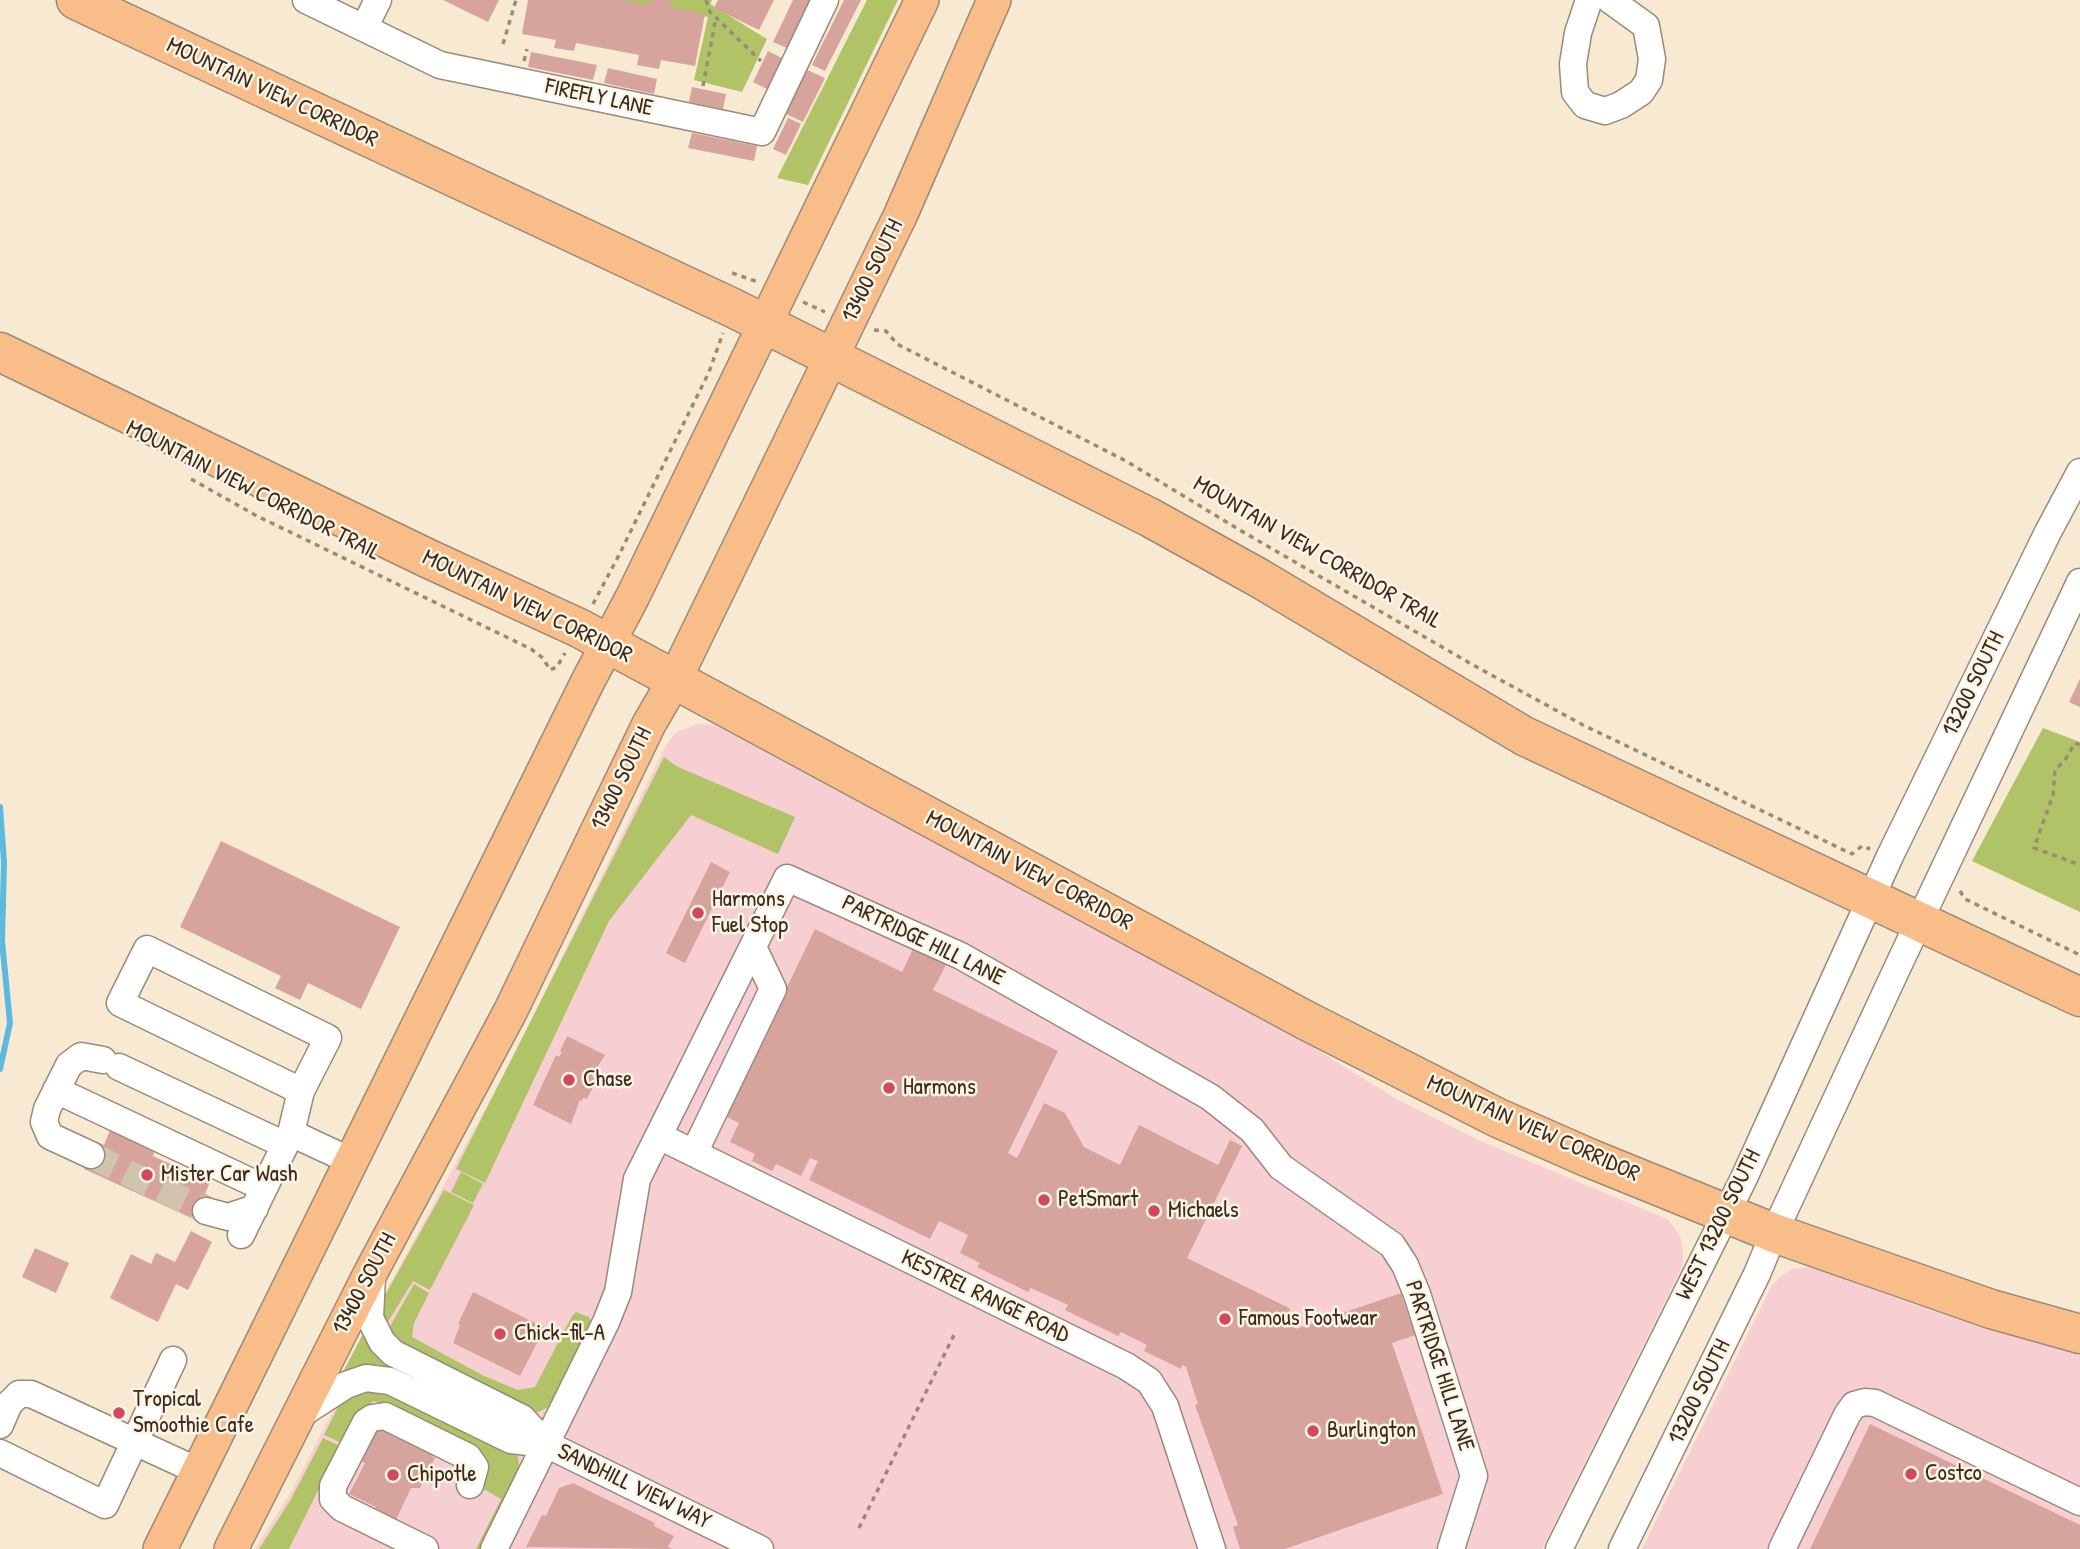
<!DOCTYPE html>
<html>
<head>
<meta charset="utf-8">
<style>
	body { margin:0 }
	canvas { display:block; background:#f8e9d3 }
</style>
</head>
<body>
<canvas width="2080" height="1549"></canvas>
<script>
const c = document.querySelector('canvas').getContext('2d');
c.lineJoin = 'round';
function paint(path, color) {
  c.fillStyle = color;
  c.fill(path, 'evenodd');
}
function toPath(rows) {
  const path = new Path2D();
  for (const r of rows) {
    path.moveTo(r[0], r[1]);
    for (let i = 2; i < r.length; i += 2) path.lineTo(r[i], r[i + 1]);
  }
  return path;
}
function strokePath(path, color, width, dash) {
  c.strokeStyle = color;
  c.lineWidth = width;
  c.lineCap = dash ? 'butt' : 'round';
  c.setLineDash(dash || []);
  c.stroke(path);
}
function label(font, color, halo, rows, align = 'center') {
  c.font = font + ' "Patrick Hand",sans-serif';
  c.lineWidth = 5;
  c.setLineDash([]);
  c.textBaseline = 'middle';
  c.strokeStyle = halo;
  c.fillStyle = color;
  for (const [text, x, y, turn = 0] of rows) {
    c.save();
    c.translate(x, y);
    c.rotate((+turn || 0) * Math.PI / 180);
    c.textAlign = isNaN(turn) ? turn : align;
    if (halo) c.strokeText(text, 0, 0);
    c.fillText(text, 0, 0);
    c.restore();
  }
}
const built = toPath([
	[697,724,715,725,1282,1028,1395,1098,1481,1141,1667,1219,1679,1234,1682,1243,1683,1263,1680,1271,1542,1549,255,1549,290,1494,335,1407,343,1371,509,1065,665,747,675,733],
	[1808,1267,1823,1270,1906,1302,1990,1330,2080,1354,2080,1549,1642,1549,1771,1287,1781,1276,1792,1269]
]);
const green = toPath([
	[612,0,712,0,710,4,767,39,742,92,694,80,708,17],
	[867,0,898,0,808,185,777,178],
	[2043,728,2080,742,2080,912,1972,861],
	[664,757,676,766,795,817,778,854,691,815,609,921,485,1183,456,1169],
	[461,1172,483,1184,473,1203,451,1192],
	[444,1190,474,1205,430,1290,413,1281,383,1330,379,1306],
	[414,1284,429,1293,414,1323,412,1337,484,1376,518,1390,535,1387,572,1316,576,1312,589,1317,592,1323,551,1406,534,1414,395,1341,388,1330],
	[364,1332,517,1423,343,1372],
	[364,1386,387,1387,512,1449,518,1457,520,1471,482,1549,476,1549,501,1499,482,1488,487,1467,480,1450,393,1406,374,1401,357,1412,342,1443,324,1435,341,1401],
	[323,1438,340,1446,289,1549,259,1549,290,1501]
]);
const stream = toPath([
	[0,807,4,862,2,941,10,1023,0,1069]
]);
const building = toPath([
	[443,0,499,0,488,22],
	[528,0,620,0,649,5,650,0,667,0,671,1,670,7,705,14,695,66,661,60,659,69,637,65,639,55,576,43,574,51,554,48,556,40,522,34],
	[718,0,774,0,759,30,714,8],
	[793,0,810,0,787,48,773,42],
	[844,0,861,0,825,71,812,65],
	[768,51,782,58,767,89,753,82],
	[531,52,597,65,593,80,528,67],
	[608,68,657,79,654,94,604,83],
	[805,69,825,78,803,122,784,113],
	[692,87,726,94,723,109,689,102],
	[788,118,801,124,786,155,773,149],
	[692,133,757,146,754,161,688,148],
	[2080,679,2080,707,2069,702],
	[221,841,400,927,361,1009,308,983,300,1000,275,988,281,976,180,927],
	[711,862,730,872,685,963,666,953],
	[815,929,902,972,913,949,946,965,933,990,1058,1051,1008,1153,1017,1158,1044,1103,1065,1113,1084,1147,1120,1165,1139,1125,1218,1165,1230,1140,1242,1146,1187,1258,1289,1308,1296,1329,1401,1293,1415,1335,1392,1343,1443,1494,1285,1549,1240,1549,1233,1527,1238,1525,1195,1405,1198,1404,1186,1367,1182,1365,1181,1369,1144,1351,1147,1345,1121,1332,1118,1336,1065,1310,1068,1305,1031,1288,1028,1292,977,1267,980,1263,960,1253,968,1235,939,1221,930,1239,809,1180,818,1161,810,1158,801,1176,776,1164,772,1171,752,1161,755,1154,730,1142,739,1123,725,1116],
	[567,1036,605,1055,592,1076,596,1081,587,1099,583,1098,582,1101,580,1100,571,1124,533,1105,556,1055,559,1057,562,1052,560,1051],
	[110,1130,155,1151,153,1156,210,1182,205,1194,212,1197,200,1222,84,1169,97,1142,104,1145],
	[191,1231,212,1242,188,1290,176,1284,158,1322,110,1298,131,1254,151,1264,156,1253,175,1262],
	[35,1248,69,1263,56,1293,22,1277],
	[473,1292,547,1329,541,1342,538,1341,520,1376,453,1343,460,1325,458,1324],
	[1870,1424,2080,1525,2080,1549,1810,1549],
	[378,1427,396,1432,394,1436,414,1443,433,1454,432,1456,435,1458,420,1488,411,1488,394,1524,372,1514,376,1507,349,1494,365,1463,361,1461],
	[573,1483,655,1523,654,1526,674,1536,668,1547,672,1549,526,1547,542,1515,546,1516,559,1488]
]);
const minorTunnel = toPath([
	[91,1155,206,1211]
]);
const path = toPath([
	[706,0,710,12,761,61],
	[503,44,516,0],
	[524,61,527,49],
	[703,86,716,17],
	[732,273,758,282],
	[803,302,825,312],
	[874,330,886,331,897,344,1126,461,1238,529,1473,665,1583,725,1852,854,1862,846,1870,849],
	[191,479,257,516,531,649,543,658,550,670,557,667,565,653],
	[593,604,619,555,709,372,723,333],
	[2080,745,2075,743,2065,760,2055,770,2053,795,2034,848,2080,865],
	[1960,891,1965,899,2080,955],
	[859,1528,955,1333]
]);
const minor = toPath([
	[306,0,440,65,762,132,825,0],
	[1589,0,1578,33,1573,64,1575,92,1585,105,1605,111,1621,105,1641,92,1649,80,1652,59,1646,26,1610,0],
	[364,28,378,0],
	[119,1067,285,1145],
	[56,1090,264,1188],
	[301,1091,328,1038,147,949,120,1003,301,1091,291,1133,351,1161],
	[659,1136,1126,1366,1149,1381,1165,1406,1212,1549],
	[694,1153,773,989,753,947],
	[91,1155,50,1136,44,1122,47,1109,69,1065,81,1056,103,1060],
	[206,1211,228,1217,255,1208],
	[241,1235,291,1133],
	[372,1276,370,1318,382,1342,393,1353,522,1418,546,1444],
	[298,1416,346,1385,366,1378,390,1381,511,1440,546,1444,760,1549],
	[0,1425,9,1404,19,1394,31,1394,198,1471],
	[0,1453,105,1505,173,1360],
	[425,1549,342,1508,333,1499,333,1486,366,1422,372,1418,385,1416,468,1457,475,1467,470,1485],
	[494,1549,606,1322,618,1292,637,1179,787,878,961,956,1210,1097,1252,1130,1281,1167,1392,1245,1405,1265,1417,1294,1474,1476,1451,1549],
	[1559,1549,1744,1178,1890,856,2048,532,2080,472],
	[1622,1549,1757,1274,1774,1233,1900,962,2080,582],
	[1782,1549,1847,1415,1854,1405,1865,1402,1875,1403,2080,1502]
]);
const major = toPath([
	[160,1549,588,681,633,596,922,0],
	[231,1549,372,1270,510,1012,649,724,674,681,901,214,994,0]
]);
const highway = toPath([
	[76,0,733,308,1149,517,1259,578,1524,736,2080,997],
	[0,352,429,559,579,628,1307,1021,1498,1118,1589,1158,1774,1233,1991,1309,2080,1334]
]);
const markers = [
	[698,913,7,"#d1495b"],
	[569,1080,7,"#d1495b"],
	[889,1088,7,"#d1495b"],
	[147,1175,7,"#d1495b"],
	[1044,1200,7,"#d1495b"],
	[1154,1211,7,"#d1495b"],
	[1225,1319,7,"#d1495b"],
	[500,1334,7,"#d1495b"],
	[119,1413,7,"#d1495b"],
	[1313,1431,7,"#d1495b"],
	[1911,1474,7,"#d1495b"],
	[393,1475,7,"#d1495b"]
];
const streetNames = [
	["MOUNTAIN VIEW CORRIDOR",272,93,25],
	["FIREFLY LANE",599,98,12],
	["13400 SOUTH",873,271,-64],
	["MOUNTAIN VIEW CORRIDOR TRAIL",253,491,27],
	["MOUNTAIN VIEW CORRIDOR TRAIL",1317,553,30],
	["MOUNTAIN VIEW CORRIDOR",527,607,26],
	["13200 SOUTH",1974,684,-64],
	["13400 SOUTH",622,779,-64],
	["MOUNTAIN VIEW CORRIDOR",1029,871,28],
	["PARTRIDGE HILL LANE",923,941,26],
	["MOUNTAIN VIEW CORRIDOR",1533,1129,24],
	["WEST 13200 SOUTH",1719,1225,-64],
	["13400 SOUTH",365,1284,-62],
	["KESTREL RANGE ROAD",985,1297,26],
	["PARTRIDGE HILL LANE",1439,1366,72],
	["13200 SOUTH",1700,1392,-64],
	["SANDHILL VIEW WAY",634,1487,26]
];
const poiNames = [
	["Harmons",712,900],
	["Fuel Stop",712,926],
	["Chase",583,1080],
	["Harmons",903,1088],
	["Mister Car Wash",161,1175],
	["PetSmart",1058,1200],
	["Michaels",1168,1211],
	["Famous Footwear",1239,1319],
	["Chick-fil-A",514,1334],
	["Tropical",133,1400],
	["Smoothie Cafe",133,1426],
	["Burlington",1327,1431],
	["Costco",1925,1474],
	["Chipotle",407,1475]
];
paint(built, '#f7cfd3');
paint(green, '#b1c367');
strokePath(stream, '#5ebadc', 6);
paint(building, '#d7a49d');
strokePath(minorTunnel, '#d2c3af', 26, [26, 13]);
strokePath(minor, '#9a8a78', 29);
strokePath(major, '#9a8a78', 36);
strokePath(highway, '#9a8a78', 41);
strokePath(path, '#9a8a78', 3.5, [5, 5]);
strokePath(minor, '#fff', 26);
strokePath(major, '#f8bd89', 33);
strokePath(highway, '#f8bd89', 38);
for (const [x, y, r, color] of markers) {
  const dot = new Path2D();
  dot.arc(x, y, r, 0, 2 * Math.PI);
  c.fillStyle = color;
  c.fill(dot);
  strokePath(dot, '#fcf5e5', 2.5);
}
label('23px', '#3b2a1e', '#fcf5e5', streetNames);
label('23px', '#3b2a1e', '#fcf5e5', poiNames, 'left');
</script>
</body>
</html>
